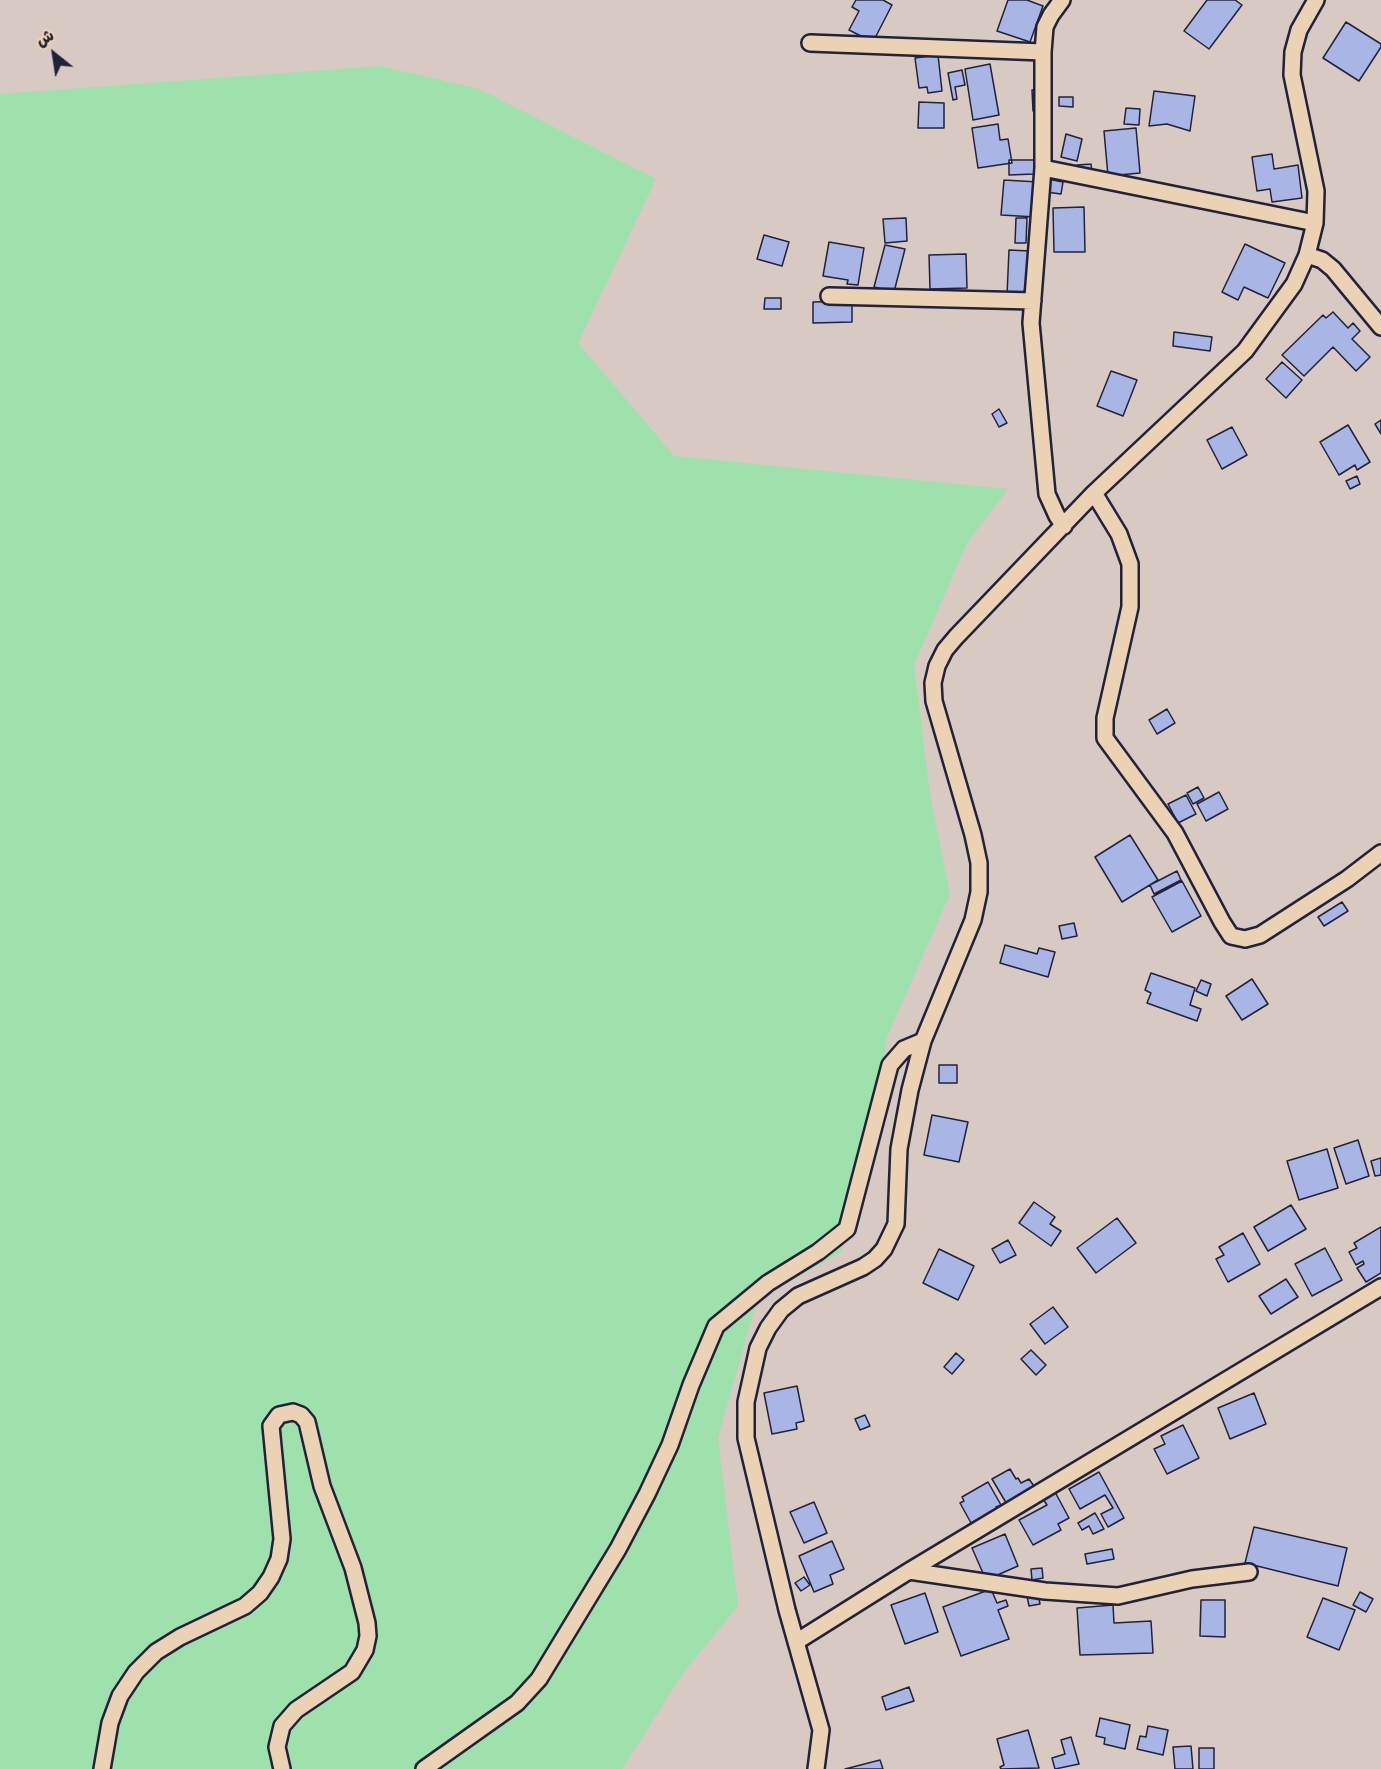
<!DOCTYPE html>
<html>
<head>
<meta charset="utf-8">
<style>
	body { margin:0 }
	#map { position:relative; width:1381px; height:1769px; overflow:hidden; background:#d8c9c3; font-family:"Comic Neue","Playpen Sans Arabic",sans-serif }
	canvas { display:block }
	.north { position:absolute; left:24px; top:24px; width:60px; height:60px; -webkit-text-stroke:4px #ecd2b4; paint-order:stroke; rotate:330deg; font-size:16px; font-weight:700; line-height:24px; text-align:center; color:#22223b }
	.north::after { content:''; display:block; margin:auto; width:21px; height:27px; background:#22223b; clip-path:polygon(50% 0,100% 100%,50% 72%,0 100%) }
</style>
</head>
<body>
<div id="map">
<canvas width="1381" height="1769"></canvas>
<div class="north">ش</div>
</div>
<script>
const c = document.querySelector('canvas').getContext('2d');
c.lineJoin = 'round';
function paint(path, color) {
  c.fillStyle = color;
  c.fill(path, 'evenodd');
}
function toPath(rows) {
  const path = new Path2D();
  for (const r of rows) {
    path.moveTo(r[0], r[1]);
    for (let i = 2; i < r.length; i += 2) path.lineTo(r[i], r[i + 1]);
  }
  return path;
}
function strokePath(path, color, width, dash) {
  c.strokeStyle = color;
  c.lineWidth = width;
  c.lineCap = dash ? 'butt' : 'round';
  c.setLineDash(dash || []);
  c.stroke(path);
}
const green = toPath([
	[380,66,479,89,656,179,578,343,674,456,1008,489,967,543,914,665,930,794,950,894,887,1037,875,1117,841,1252,757,1300,718,1438,738,1606,684,1672,622,1769,0,1769,0,94]
]);
const building = toPath([
	[856,0,883,0,892,5,873,42,849,30,859,11,852,7,856,0],
	[1008,0,1027,0,1043,6,1030,42,997,31,1008,0],
	[1207,0,1235,0,1242,5,1209,49,1184,31,1207,0],
	[1346,22,1381,44,1381,47,1359,81,1323,58,1346,22],
	[938,55,942,91,928,93,927,87,919,88,915,58,938,55],
	[990,64,999,115,973,120,965,69,990,64],
	[962,70,965,85,955,87,957,99,953,100,948,73,962,70],
	[1042,89,1042,111,1033,111,1032,90,1042,89],
	[1154,91,1195,96,1190,131,1167,124,1149,126,1154,91],
	[1059,97,1073,97,1073,107,1059,106,1059,97],
	[919,102,944,103,944,128,918,128,919,102],
	[1126,108,1140,109,1139,125,1124,124,1126,108],
	[998,124,1000,140,1008,139,1012,163,978,168,972,128,998,124],
	[1136,128,1140,173,1108,176,1104,131,1136,128],
	[1066,134,1082,139,1077,161,1061,157,1066,134],
	[1272,154,1274,169,1298,165,1302,198,1272,202,1270,189,1257,191,1252,157,1272,154],
	[1009,160,1034,160,1034,174,1009,175,1009,160],
	[1091,164,1092,172,1078,174,1077,165,1091,164],
	[1048,179,1063,182,1061,194,1046,192,1048,179],
	[1004,180,1038,182,1035,217,1001,215,1004,180],
	[1084,207,1085,252,1054,252,1053,208,1084,207],
	[906,218,907,241,885,243,883,219,906,218],
	[1016,218,1027,218,1026,243,1015,243,1016,218],
	[764,235,789,242,782,266,757,259,764,235],
	[829,242,864,248,858,285,847,284,848,280,823,276,829,242],
	[1245,244,1285,263,1268,298,1244,287,1238,300,1222,292,1245,244],
	[885,245,905,249,894,292,874,287,885,245],
	[1009,250,1030,251,1029,296,1007,295,1009,250],
	[966,254,967,288,930,289,929,255,966,254],
	[765,298,781,298,781,309,764,309,765,298],
	[852,301,852,322,813,323,813,302,852,301],
	[1333,312,1348,328,1353,323,1360,331,1352,339,1370,357,1356,371,1333,347,1304,376,1282,355,1323,315,1326,318,1333,312],
	[1174,332,1212,337,1210,351,1173,346,1174,332],
	[1282,362,1302,380,1286,398,1266,379,1282,362],
	[1111,371,1137,380,1123,416,1097,406,1111,371],
	[999,409,1007,423,999,427,992,414,999,409],
	[1381,420,1381,434,1375,424,1381,420],
	[1348,425,1370,462,1357,470,1355,465,1339,475,1320,442,1348,425],
	[1232,427,1247,455,1222,469,1207,440,1232,427],
	[1357,476,1360,484,1350,489,1346,481,1357,476],
	[1167,709,1175,723,1157,734,1149,720,1167,709],
	[1198,787,1204,798,1193,804,1187,793,1198,787],
	[1219,792,1228,809,1206,821,1197,804,1219,792],
	[1186,795,1196,814,1178,823,1168,804,1186,795],
	[1130,835,1158,880,1122,902,1095,857,1130,835],
	[1177,871,1181,880,1154,894,1150,885,1177,871],
	[1182,881,1201,916,1172,932,1152,897,1182,881],
	[1342,902,1348,911,1324,926,1318,917,1342,902],
	[1074,923,1077,936,1062,939,1059,926,1074,923],
	[1005,945,1037,954,1039,948,1055,952,1048,977,1000,963,1005,945],
	[1151,973,1195,988,1190,1005,1201,1009,1197,1021,1147,1003,1151,993,1145,990,1151,973],
	[1252,979,1268,1004,1242,1020,1226,996,1252,979],
	[1201,980,1211,984,1207,996,1196,991,1201,980],
	[939,1065,957,1065,957,1083,939,1083,939,1065],
	[932,1115,968,1122,959,1162,924,1155,932,1115],
	[1358,1140,1369,1176,1346,1184,1334,1148,1358,1140],
	[1327,1149,1338,1188,1299,1200,1287,1161,1327,1149],
	[1381,1158,1381,1175,1375,1176,1371,1161,1381,1158],
	[1034,1202,1055,1217,1050,1224,1061,1231,1051,1246,1019,1223,1034,1202],
	[1291,1205,1306,1229,1268,1251,1254,1227,1291,1205],
	[1117,1218,1136,1243,1096,1273,1077,1248,1117,1218],
	[1381,1227,1381,1273,1366,1282,1357,1268,1364,1264,1363,1261,1356,1265,1349,1252,1357,1248,1354,1243,1381,1227],
	[1243,1233,1260,1264,1228,1282,1216,1259,1224,1255,1219,1247,1243,1233],
	[1008,1240,1016,1255,1000,1263,992,1249,1008,1240],
	[1325,1248,1342,1280,1312,1296,1295,1264,1325,1248],
	[939,1249,974,1266,958,1300,923,1283,939,1249],
	[1286,1279,1298,1297,1271,1314,1259,1296,1286,1279],
	[1053,1307,1068,1327,1045,1344,1030,1324,1053,1307],
	[1031,1350,1046,1365,1036,1375,1021,1359,1031,1350],
	[956,1353,964,1360,952,1374,944,1367,956,1353],
	[797,1386,804,1421,796,1423,797,1429,772,1434,764,1393,797,1386],
	[1254,1393,1266,1424,1230,1439,1218,1408,1254,1393],
	[865,1415,870,1426,860,1430,855,1419,865,1415],
	[1183,1425,1199,1458,1167,1474,1154,1449,1165,1444,1161,1436,1183,1425],
	[1010,1469,1016,1479,1018,1478,1021,1483,1029,1479,1036,1489,1008,1506,992,1479,1010,1469],
	[1099,1472,1124,1518,1108,1527,1101,1514,1113,1508,1105,1495,1080,1509,1069,1489,1099,1472],
	[988,1482,1001,1505,996,1507,999,1512,977,1525,975,1521,971,1523,960,1503,964,1501,962,1497,988,1482],
	[1055,1492,1069,1518,1058,1524,1061,1530,1033,1545,1019,1520,1047,1505,1043,1499,1055,1492],
	[814,1502,827,1533,804,1543,790,1512,814,1502],
	[1095,1513,1104,1529,1093,1534,1089,1526,1082,1530,1078,1523,1095,1513],
	[1254,1527,1347,1548,1338,1586,1245,1563,1254,1527],
	[1005,1534,1018,1566,986,1580,972,1548,1005,1534],
	[832,1541,844,1569,830,1575,833,1584,814,1592,799,1556,832,1541],
	[1112,1549,1114,1559,1087,1564,1085,1554,1112,1549],
	[1042,1568,1043,1578,1032,1580,1031,1569,1042,1568],
	[804,1577,810,1585,801,1591,795,1583,804,1577],
	[991,1589,997,1603,1006,1600,1008,1606,998,1610,1009,1639,961,1656,943,1607,991,1589],
	[1360,1592,1373,1599,1366,1612,1353,1605,1360,1592],
	[925,1593,938,1632,905,1644,891,1605,925,1593],
	[1038,1594,1040,1604,1029,1606,1027,1596,1038,1594],
	[1323,1598,1355,1610,1339,1650,1307,1637,1323,1598],
	[1201,1600,1225,1600,1225,1637,1200,1636,1201,1600],
	[1113,1605,1114,1623,1151,1621,1153,1653,1080,1655,1077,1608,1113,1605],
	[909,1687,914,1701,886,1710,882,1697,909,1687],
	[1100,1718,1130,1725,1125,1749,1104,1744,1105,1738,1096,1736,1100,1718],
	[1148,1726,1168,1730,1163,1755,1137,1749,1140,1736,1146,1737,1148,1726],
	[1028,1730,1039,1768,1001,1769,1000,1767,1004,1765,997,1739,1028,1730],
	[1071,1737,1079,1764,1055,1769,1052,1758,1065,1754,1061,1740,1071,1737],
	[1191,1746,1193,1769,1175,1769,1173,1747,1191,1746],
	[1199,1748,1214,1748,1214,1769,1199,1769,1199,1748],
	[880,1760,883,1769,845,1769,880,1760]
]);
const minor = toPath([
	[1062,0,1051,15,1045,27,1043,52,1043,168,1031,323,1047,494,1057,516,1064,526],
	[810,43,1043,52],
	[1043,168,1315,223],
	[1307,255,1322,260,1333,269,1381,327],
	[829,296,1033,301],
	[1094,493,1119,534,1130,564,1130,607,1105,718,1105,738,1175,833,1222,922,1231,936,1245,939,1260,935,1347,879,1381,853],
	[909,1571,1045,1591,1118,1596,1192,1579,1249,1572],
	[796,1642,909,1571,1381,1287],
	[102,1769,110,1723,120,1696,136,1672,156,1652,180,1637,245,1606,260,1593,271,1577,279,1559,282,1539,271,1426,279,1415,293,1412,301,1415,307,1422,322,1486,353,1568,367,1623,368,1636,365,1650,352,1672,296,1710,282,1726,277,1747,282,1769],
	[424,1769,517,1703,539,1679,618,1549,647,1494,670,1445,691,1385,716,1326,768,1283,818,1252,847,1229,890,1065,904,1049,923,1041],
	[816,1769,821,1730,787,1610,746,1438,746,1402,758,1348,768,1328,781,1310,798,1296,863,1267,875,1259,884,1249,896,1224,899,1149,910,1090,923,1041,973,920,979,892,979,863,973,835,934,701,933,683,937,666,945,650,956,637,1094,493,1245,351,1294,284,1307,255,1315,223,1316,191,1292,75,1293,52,1299,30,1316,0]
]);
paint(green, '#9ee1ac');
paint(building, '#a8b5e5');
strokePath(building, '#22223b', 1.5);
strokePath(minor, '#22223b', 20);
strokePath(minor, '#ecd2b4', 15);
</script>
</body>
</html>
